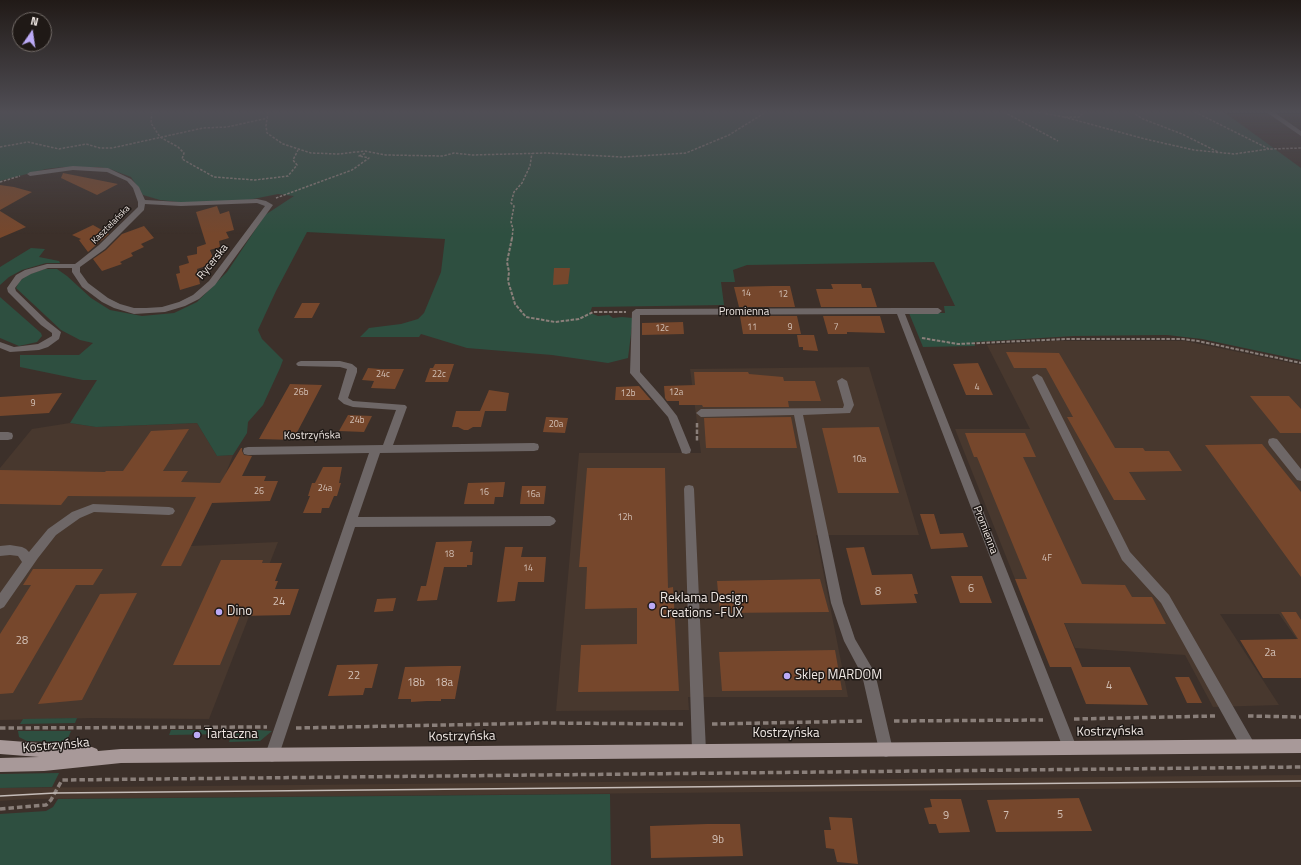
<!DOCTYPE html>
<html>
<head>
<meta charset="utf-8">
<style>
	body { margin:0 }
	#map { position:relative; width:1301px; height:865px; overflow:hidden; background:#3c302a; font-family:"Titillium Web",sans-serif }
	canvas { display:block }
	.north { position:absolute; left:12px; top:12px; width:40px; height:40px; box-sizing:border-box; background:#1f1916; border:1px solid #736c68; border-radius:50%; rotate:13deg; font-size:11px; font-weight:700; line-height:16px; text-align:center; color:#f0e8e4 }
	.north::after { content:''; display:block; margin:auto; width:14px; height:18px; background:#bbaaf6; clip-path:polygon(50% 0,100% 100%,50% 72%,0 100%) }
</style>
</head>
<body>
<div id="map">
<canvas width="1301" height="865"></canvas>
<div class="north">N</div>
</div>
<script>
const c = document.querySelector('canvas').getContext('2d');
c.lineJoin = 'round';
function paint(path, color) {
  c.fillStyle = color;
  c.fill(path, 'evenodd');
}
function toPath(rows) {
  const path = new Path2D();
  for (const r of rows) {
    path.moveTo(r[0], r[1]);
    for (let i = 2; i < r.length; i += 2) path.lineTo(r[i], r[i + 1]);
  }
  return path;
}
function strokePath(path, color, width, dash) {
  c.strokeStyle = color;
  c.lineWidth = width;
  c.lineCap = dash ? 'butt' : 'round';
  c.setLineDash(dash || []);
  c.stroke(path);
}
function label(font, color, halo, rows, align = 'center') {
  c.font = font + ' "Titillium Web",sans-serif';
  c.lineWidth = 3;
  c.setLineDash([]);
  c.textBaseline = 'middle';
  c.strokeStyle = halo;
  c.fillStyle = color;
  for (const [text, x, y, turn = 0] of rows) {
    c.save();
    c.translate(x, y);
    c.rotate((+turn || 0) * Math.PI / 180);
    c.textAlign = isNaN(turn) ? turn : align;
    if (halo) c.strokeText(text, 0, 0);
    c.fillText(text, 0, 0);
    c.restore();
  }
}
const built = toPath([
	[1053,341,1185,341,1301,365,1301,645,1279,614,1220,614,1279,705,1213,707,1185,655,1075,648,1046,580,1015,579,955,429,1030,429,987,345],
	[869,367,919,535,816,535,848,697,688,697,689,710,556,711,579,453,701,453,690,369],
	[70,423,96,427,197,423,217,456,233,455,222,483,191,546,278,542,209,719,93,718,0,720,0,468,32,429],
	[1301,775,1301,787,26,799,0,801,0,788]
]);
const green = toPath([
	[0,112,1224,112,1301,168,1301,360,1202,339,1167,335,1074,336,974,342,975,346,923,347,909,313,945,313,944,306,955,306,934,262,747,265,733,270,735,282,721,282,724,305,592,307,590,313,598,316,609,315,613,318,622,317,633,318,628,358,608,363,552,355,467,348,421,334,419,337,360,337,369,328,401,324,418,319,424,313,441,272,445,239,307,232,276,291,258,330,262,339,283,360,280,368,263,405,248,422,247,433,233,455,217,456,197,423,96,427,70,423,97,380,83,380,20,367,20,355,79,355,93,343,80,340,61,330,16,288,19,282,27,275,45,269,57,269,67,276,91,298,110,310,142,316,174,313,197,302,227,272,265,215,294,196,278,194,248,200,188,203,160,200,143,195,131,177,110,169,99,167,63,167,46,169,0,181],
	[31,248,45,249,39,257,59,261,60,263,46,263,22,270,9,277,0,285,0,267],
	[0,297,41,333,42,336,37,342,19,346,0,338],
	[77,718,75,723,20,724,23,719],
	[171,730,228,730,226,734,169,735],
	[233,730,258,730,272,731,260,741,229,742],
	[18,731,71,731,68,738,62,742,27,741,19,737],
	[59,773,52,787,0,788,0,774],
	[610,794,611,865,0,865,0,814,46,811,53,807,58,799]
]);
const building = toPath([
	[63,173,118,184,97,195,61,178],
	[0,185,14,187,32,192,0,210],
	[217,206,220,214,229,211,234,230,226,232,229,238,219,241,220,247,210,250,215,263,197,269,200,284,180,290,176,274,180,273,179,266,189,263,187,256,197,254,197,247,206,244,196,212],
	[0,211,26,227,0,238],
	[93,225,109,234,88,252,79,240,81,239,72,235],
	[144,226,154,238,141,244,144,247,131,253,133,256,120,262,122,264,102,271,93,259,106,250,122,234],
	[554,268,570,268,568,284,553,285],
	[831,284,861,284,862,288,871,288,877,307,821,307,816,289,833,289],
	[772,286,790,286,795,307,739,307,734,287],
	[302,303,320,303,312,318,294,318],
	[740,316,797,316,801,334,743,334],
	[823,316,880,316,885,333,847,332,847,334,828,334],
	[683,322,684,334,642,335,642,323],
	[797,335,814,335,818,351,803,350,803,347,799,347],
	[1006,352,1059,353,1115,448,1143,448,1145,451,1169,451,1182,471,1129,472,1146,500,1114,500,1067,417,1073,417,1046,368,1014,368],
	[978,363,993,395,966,395,953,364],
	[435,364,454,364,448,382,425,382,430,368,433,368],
	[368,368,380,369,404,369,395,389,371,388,374,381,362,380],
	[694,372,748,372,749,374,783,377,784,381,815,381,821,401,788,401,789,407,703,407,702,405,679,405,679,401,667,401,665,398,664,386,695,385],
	[290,384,322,385,293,440,259,439],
	[639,386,651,400,615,400,616,387],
	[489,390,509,393,506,411,480,411],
	[62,393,49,413,0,416,0,397],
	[1250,396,1289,396,1301,409,1301,433,1280,433],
	[456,411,485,411,481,427,473,427,468,430,464,430,458,427,452,427],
	[348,415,372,416,364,432,339,431],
	[546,417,568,418,565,433,543,432],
	[791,417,797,448,706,448,704,418],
	[879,427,899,493,838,493,822,428],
	[189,429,163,471,188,471,181,482,220,483,241,448,242,448,242,451,244,455,252,456,242,476,266,476,264,481,278,481,270,501,212,503,181,566,161,566,196,497,68,496,61,505,0,504,0,470,105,472,106,471,123,471,151,431],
	[965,433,1025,433,1036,457,1023,457,1082,584,1125,585,1132,597,1152,597,1166,624,1064,623,1082,667,1050,667,1015,579,1027,579,977,457,974,457],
	[1262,444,1301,492,1301,577,1205,445],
	[323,467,342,467,339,483,341,483,337,496,334,496,329,508,322,508,321,513,303,513,310,496,308,496,312,483,315,483],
	[587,468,665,468,668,588,673,587,679,691,578,692,581,645,637,644,637,608,585,609,587,567,579,567],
	[505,482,503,497,495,497,494,504,464,504,468,483],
	[522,486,546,486,544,504,520,504],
	[920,514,934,514,940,534,963,533,968,547,931,549],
	[472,541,470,552,473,552,472,565,467,565,467,567,444,567,437,600,417,601,421,586,426,586,436,542],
	[505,547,523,547,521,557,546,557,544,582,518,582,515,601,497,602],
	[864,547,872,575,912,574,918,594,914,594,917,603,861,605,846,548],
	[221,560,263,560,262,563,282,563,275,581,278,581,275,589,299,589,290,615,240,616,220,665,173,665],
	[33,569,103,569,93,585,76,585,13,693,0,694,0,634,31,585,23,585],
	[951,576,982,576,992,603,960,603],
	[820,579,829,612,720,613,717,581],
	[137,593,82,700,38,704,100,594],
	[396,598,393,611,374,612,377,599],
	[1281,612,1296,612,1301,620,1301,678,1263,678,1240,640,1298,639],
	[835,650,842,690,722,691,719,652],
	[378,664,372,688,365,688,363,695,328,696,337,665],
	[449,666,461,666,455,699,441,699,441,701,427,701,411,702,411,699,398,699,405,667],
	[1071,667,1130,667,1148,705,1086,704],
	[1175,677,1189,677,1202,703,1187,703],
	[1079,798,1092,831,996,832,987,800],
	[930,799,961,799,970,832,939,833,936,824,929,824,924,808,932,807],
	[829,817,852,818,858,864,837,862,834,849,826,848,824,830,831,830],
	[707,824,740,824,743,856,651,858,650,826]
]);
const pathFar3 = toPath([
	[152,112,151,123,160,137,178,147,184,153,182,159,214,177,255,180,288,176,297,165,293,160,298,150],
	[268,112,266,126,267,133,283,144,311,153,338,154,365,151,386,155,443,156,454,153,472,155,547,153,622,157,686,153,729,135,766,112],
	[1004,112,1058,141],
	[1038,112,1064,117,1079,117,1084,112],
	[1132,112,1143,119,1182,134,1218,152],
	[1195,112,1269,149,1301,148],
	[1064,117,1145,139,1194,150,1234,154,1269,149],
	[0,147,28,142,59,149,86,144,100,148,112,148,203,128,227,127,268,118],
	[0,182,20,176],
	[276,198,352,170,369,158,359,156,366,153],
	[512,239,513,229,511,222,514,206,511,203,514,192,522,183,530,166,532,153]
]);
const pathFar2 = toPath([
	[512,238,507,262,509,272,508,281,515,304,526,317,555,322,579,319,593,312,626,312],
	[922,338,958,344,1066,339,1182,339,1198,341,1301,363]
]);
const pathFar1 = toPath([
	[697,423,697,442]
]);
const path = toPath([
	[1248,716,1301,717],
	[1074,719,1215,716],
	[894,721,1043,720],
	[712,724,865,721],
	[0,728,267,727],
	[296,728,545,723,683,724],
	[0,809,46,805,51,800,62,780,1301,767]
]);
const minor = toPath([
	[1266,112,1274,112,1301,131,1301,136,1266,112],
	[73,166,108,168,131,179,139,187,145,200,181,202,257,199,266,201,273,205,215,285,199,299,185,306,165,312,134,314,114,308,102,302,82,287,72,272,72,268,48,268,31,274,22,279,15,288,16,291,47,321,61,332,59,339,48,347,39,350,10,352,0,348,0,342,14,347,38,344,52,336,52,333,41,325,8,292,7,288,16,275,25,270,47,264,75,264,79,261,99,245,138,207,138,202,133,188,127,181,107,172,73,170,30,176,27,174,30,172,73,166],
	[257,203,265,206,209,281,193,295,179,302,162,307,146,308,134,308,120,304,108,298,88,283,80,272,80,267,105,249,144,210,145,204,181,206,257,203],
	[900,308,938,308,942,311,938,314,905,314,1077,748,1075,753,1070,755,1065,753,1063,748,897,314,640,315,640,372,663,398,677,416,691,450,690,453,686,454,682,453,681,450,668,417,630,373,632,312,636,309,900,308],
	[301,361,340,361,352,364,357,368,357,372,348,398,353,401,405,405,407,407,393,445,534,443,538,444,539,447,538,450,534,451,380,453,358,517,550,516,554,518,556,521,554,524,550,526,355,527,279,755,277,760,272,762,267,760,265,755,369,453,248,455,244,454,243,451,244,448,248,447,383,445,396,410,353,407,344,404,338,399,347,369,340,367,298,366,296,364,298,362,301,361],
	[1037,374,1042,377,1130,552,1169,595,1253,741,1255,746,1253,751,1248,753,1243,751,1161,603,1122,560,1032,377,1037,374],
	[842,378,847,381,854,405,850,413,803,415,843,603,855,639,875,673,893,750,891,755,886,757,881,755,879,750,862,675,844,641,831,603,794,415,701,417,696,413,701,409,843,408,844,405,837,381,842,378],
	[0,432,8,432,12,433,13,436,12,439,8,440,0,440,0,432],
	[1273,438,1277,439,1301,469,1301,481,1297,480,1269,445,1268,442,1269,439,1273,438],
	[689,485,693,486,694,489,706,751,704,756,699,758,694,756,692,751,684,489,685,486,689,485],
	[93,504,169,507,173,508,175,511,173,514,169,515,94,512,80,518,56,535,38,558,4,607,0,609,0,593,22,562,18,556,10,555,0,556,0,546,10,545,22,547,26,549,29,552,48,529,72,512,93,504]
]);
const major = toPath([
	[1301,739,1301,753,121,763,44,771,0,772,0,758,39,757,0,754,0,740,92,747,97,749,98,751,121,749,1301,739]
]);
const tram = toPath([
	[0,796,55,793,1301,781]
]);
const markers = [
	[652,606,4,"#bbaaf6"],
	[219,612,4,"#bbaaf6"],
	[787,676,4,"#bbaaf6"],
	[197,735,4,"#bbaaf6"]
];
const farStreetnames = [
	["Kasztelańska",111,225,-45]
];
const numberNames = [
	["14",746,294],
	["12",783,295],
	["11",752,328],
	["9",790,328],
	["7",836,328],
	["12c",662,329],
	["24c",383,375],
	["22c",439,375],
	["4",977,388],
	["26b",301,393],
	["12a",676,393],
	["12b",628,394],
	["9",33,404],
	["24b",357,421],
	["20a",556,425],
	["10a",859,460],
	["24a",325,489],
	["26",259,492],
	["16",484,493],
	["16a",533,495],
	["12h",625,518],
	["18",449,555],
	["4F",1047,559],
	["14",528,569]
];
const streetNames = [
	["Rycerska",213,262,-51],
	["Promienna",744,312],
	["Kostrzyńska",312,436,-1],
	["Promienna",985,530,69]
];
const nearNumbernames = [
	["6",971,589],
	["8",878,592],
	["24",279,602],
	["28",22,641],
	["2a",1270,653],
	["22",354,676],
	["18b",416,683],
	["18a",444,683],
	["4",1109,686],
	["5",1060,815],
	["9",946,816],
	["7",1006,816],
	["9b",718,840]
];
const nearPoinames = [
	["Reklama Design",660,599],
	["Creations -FUX",660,614],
	["Dino",227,612],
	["Sklep MARDOM",795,676],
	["Tartaczna",205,735]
];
const nearStreetnames = [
	["Kostrzyńska",1110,732,-1],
	["Kostrzyńska",786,734],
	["Kostrzyńska",462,737,-1],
	["Kostrzyńska",56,746,-5]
];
paint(built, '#48382e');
paint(green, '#2e4f40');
paint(building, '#76472c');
strokePath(pathFar3, '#8a7f7a', 1.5, [2.5, 1.5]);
strokePath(pathFar2, '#8a7f7a', 2, [3.5, 1.5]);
strokePath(pathFar1, '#8a7f7a', 2.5, [4.5, 2]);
strokePath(path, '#8a7f7a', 3.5, [5.5, 3]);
paint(minor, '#6e6767');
paint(major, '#a89999');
strokePath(tram, '#c5bcb8', 1.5);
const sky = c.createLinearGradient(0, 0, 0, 234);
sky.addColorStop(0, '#211a17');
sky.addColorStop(0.48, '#504e55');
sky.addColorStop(1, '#504e5500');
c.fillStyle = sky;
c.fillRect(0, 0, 1301, 234);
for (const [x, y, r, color] of markers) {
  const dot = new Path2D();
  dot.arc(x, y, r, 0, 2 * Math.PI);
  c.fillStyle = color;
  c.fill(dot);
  strokePath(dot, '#1f1916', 1.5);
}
label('9px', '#f0e8e4', '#1f1916', farStreetnames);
label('9px', '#d2c0b6', null, numberNames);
label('11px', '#f0e8e4', '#1f1916', streetNames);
label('11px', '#d2c0b6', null, nearNumbernames);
label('13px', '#f0e8e4', '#1f1916', nearPoinames, 'left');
label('13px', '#f0e8e4', '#1f1916', nearStreetnames);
</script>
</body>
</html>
